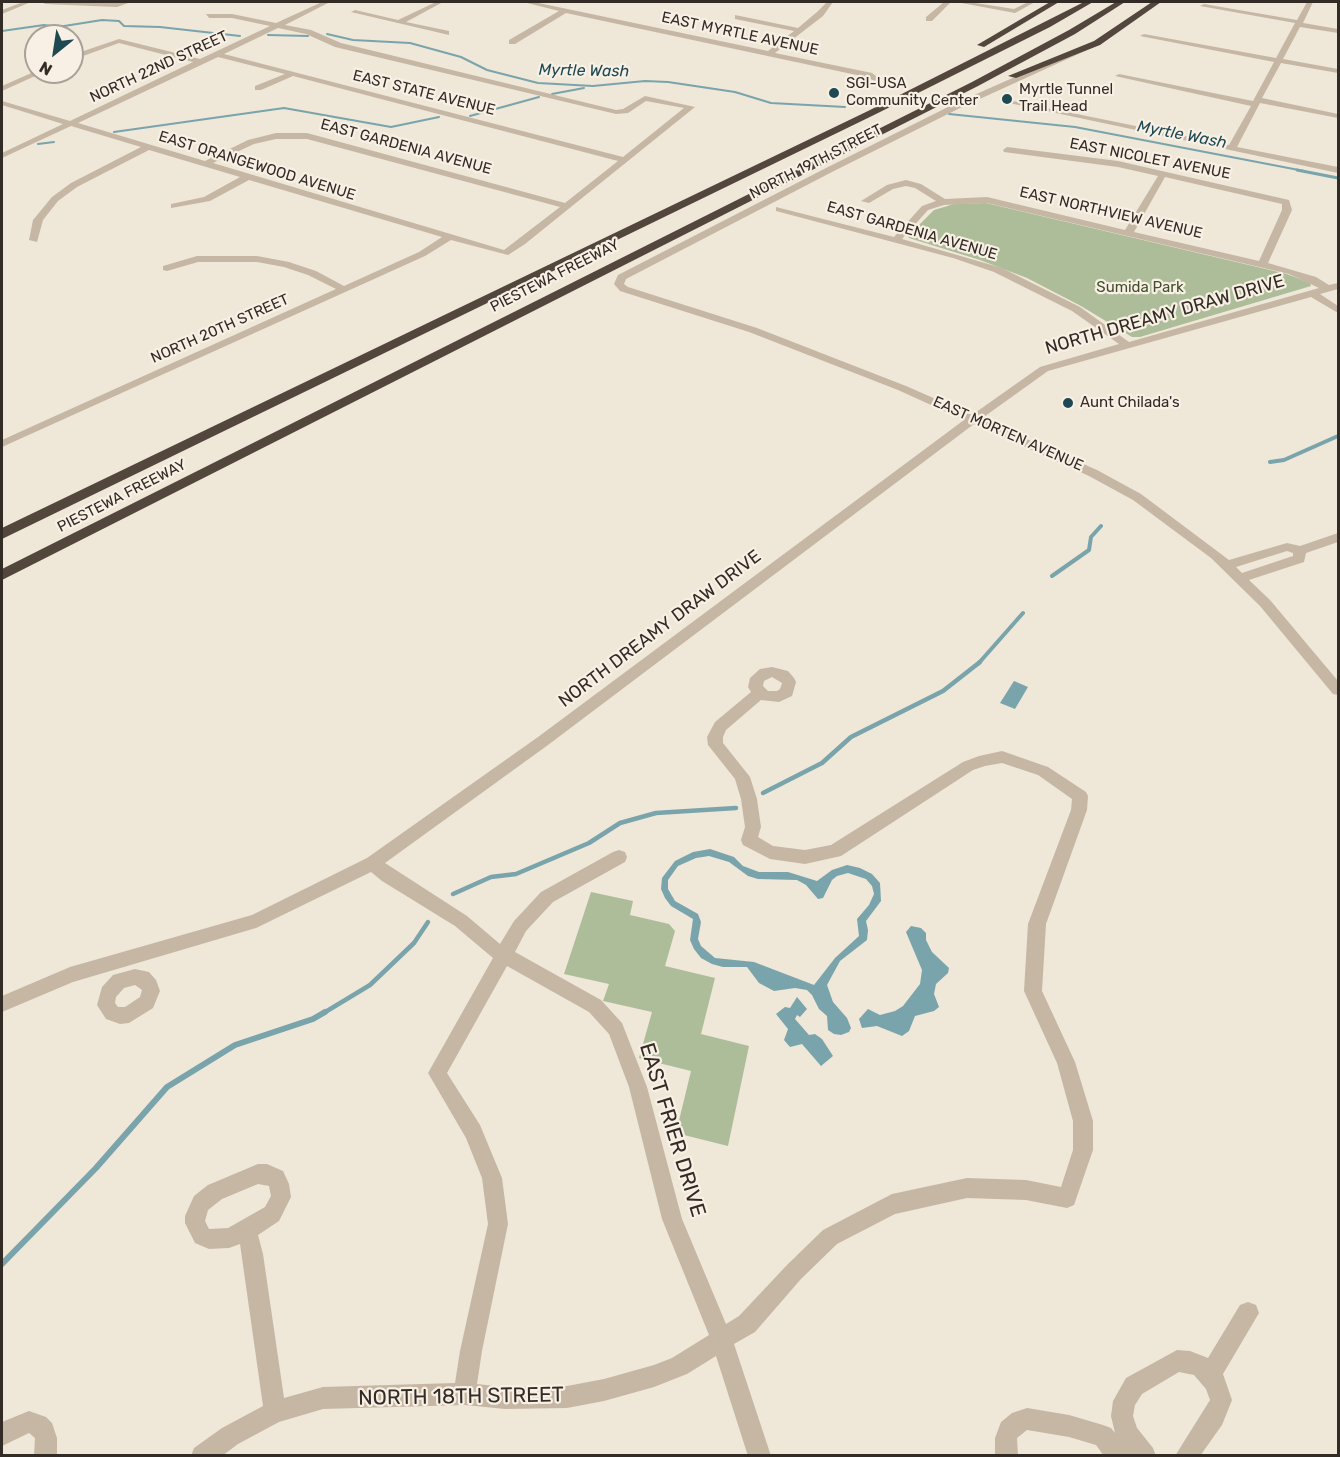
<!DOCTYPE html>
<html>
<head>
<meta charset="utf-8">
<style>
	body { margin:0 }
	#map { position:relative; width:1340px; height:1457px; overflow:hidden; background:#efe7d8; font-family:Rubik,sans-serif }
	canvas { display:block }
	.frame { position:absolute; inset:0; border:3px solid #332b26; pointer-events:none }
	.north { position:absolute; left:24px; top:24px; width:60px; height:60px; box-sizing:border-box; background:#f8f0e4; border:2px solid #a9a198; border-radius:50%; rotate:210deg; font-size:16px; font-weight:700; line-height:24px; text-align:center; color:#332b26 }
	.north::after { content:''; display:block; margin:auto; width:21px; height:27px; background:#1e4952; clip-path:polygon(50% 0,100% 100%,50% 72%,0 100%) }
</style>
</head>
<body>
<div id="map">
<canvas width="1340" height="1457"></canvas>
<div class="frame"></div>
<div class="north">N</div>
</div>
<script>
const c = document.querySelector('canvas').getContext('2d');
c.lineJoin = 'round';
function paint(path, color) {
  c.fillStyle = color;
  c.fill(path, 'evenodd');
}
function toPath(rows) {
  const path = new Path2D();
  for (const r of rows) {
    path.moveTo(r[0], r[1]);
    for (let i = 2; i < r.length; i += 2) path.lineTo(r[i], r[i + 1]);
  }
  return path;
}
function strokePath(path, color, width, dash) {
  c.strokeStyle = color;
  c.lineWidth = width;
  c.lineCap = dash ? 'butt' : 'round';
  c.setLineDash(dash || []);
  c.stroke(path);
}
function label(font, color, halo, rows, align = 'center') {
  c.font = font + ' Rubik,sans-serif';
  c.lineWidth = 4.5;
  c.setLineDash([]);
  c.textBaseline = 'middle';
  c.strokeStyle = halo;
  c.fillStyle = color;
  for (const [text, x, y, turn = 0] of rows) {
    c.save();
    c.translate(x, y);
    c.rotate((+turn || 0) * Math.PI / 180);
    c.textAlign = isNaN(turn) ? turn : align;
    if (halo) c.strokeText(text, 0, 0);
    c.fillText(text, 0, 0);
    c.restore();
  }
}
const green = toPath([
	[986,203,1287,274,1310,283,1311,286,1140,337,1132,337,1081,306,1027,278,980,260,909,238,908,236,934,210,954,204],
	[591,892,633,901,630,915,669,924,675,931,665,966,715,978,701,1034,749,1046,728,1146,676,1133,691,1071,639,1058,652,1012,603,1001,609,984,564,974]
]);
const water = toPath([
	[1014,681,1028,687,1015,709,1000,703],
	[710,849,734,857,743,866,759,872,788,872,817,881,832,870,847,865,860,868,872,874,880,883,881,901,866,921,868,930,867,940,840,961,827,985,833,1002,847,1018,851,1028,849,1032,841,1035,834,1034,828,1030,827,1016,819,1009,812,995,807,990,795,988,774,991,759,983,747,967,723,967,712,964,701,958,694,949,690,940,693,919,671,906,665,898,661,889,662,878,675,861,693,852],
	[709,856,729,862,748,876,758,879,797,880,806,885,818,899,823,898,832,880,837,876,848,873,866,879,872,886,874,894,869,905,857,919,859,936,835,958,814,985,754,962,715,958,701,946,698,939,701,922,698,914,675,901,668,889,668,880,678,866,696,858],
	[911,926,921,928,926,933,926,940,932,952,949,968,948,973,936,984,934,994,939,1007,934,1011,915,1016,909,1031,902,1036,877,1026,862,1028,859,1019,868,1009,880,1015,895,1011,903,1006,920,984,922,970,906,932],
	[797,997,807,1009,800,1017,797,1015,795,1019,809,1035,815,1034,822,1039,833,1056,821,1066,802,1044,790,1047,784,1040,788,1029,776,1014,785,1007,790,1008]
]);
const streamFar4 = toPath([
	[2,31,44,25,58,27,102,20,119,21,124,26,160,27,240,36],
	[327,34,353,40,410,43,461,57,487,70,538,83,593,86,645,81,668,82,735,92,771,103,845,107],
	[268,35,308,36],
	[552,94,584,88],
	[949,114,1075,127,1304,171],
	[470,116,539,97],
	[114,132,284,108,391,127,439,117],
	[38,144,54,142]
]);
const streamFar3 = toPath([
	[1297,170,1338,178]
]);
const streamFar2 = toPath([
	[1270,462,1284,460,1338,436],
	[1052,576,1089,550,1091,537,1101,526],
	[978,664,1023,613]
]);
const streamFar1 = toPath([
	[763,793,822,763,851,737,943,691,980,662],
	[453,894,491,877,516,874,589,843,620,823,656,813,736,808],
	[322,1014,370,985,414,943,428,922]
]);
const stream = toPath([
	[2,1264,96,1168,167,1087,235,1045,313,1019,325,1012]
]);
const street = toPath([
	[23,2,31,2,2,14,2,10,23,2],
	[42,2,117,3,131,2,117,7,45,4,42,2],
	[322,2,330,2,285,25,311,30,341,43,616,110,623,109,645,96,695,107,525,244,508,255,451,240,425,256,2,447,2,440,336,289,308,275,284,267,257,262,198,262,167,271,163,270,163,266,197,256,257,256,289,262,316,271,344,286,419,252,442,237,249,180,210,201,171,208,171,204,204,197,240,177,149,150,77,187,58,201,43,220,37,242,29,240,33,220,52,197,71,183,141,147,71,126,2,158,2,153,63,124,2,105,2,101,70,121,193,62,119,43,72,60,72,55,119,39,200,59,270,26,232,18,209,18,206,14,232,14,276,23,322,2],
	[278,28,306,34,335,47,616,114,628,113,646,101,684,108,623,157,224,54,278,28],
	[218,57,285,74,255,86,255,90,261,90,293,76,618,161,565,203,307,133,276,133,248,140,205,161,78,123,218,57],
	[276,139,307,139,560,207,504,250,213,163,254,144,276,139],
	[436,2,443,2,406,22,449,31,449,35,351,12,355,10,398,20,436,2],
	[523,2,534,2,768,51,794,31,735,19,735,15,798,28,817,12,827,2,833,2,823,16,775,53,872,73,881,80,877,82,866,77,566,13,515,44,509,44,509,40,559,11,523,2],
	[944,2,951,2,932,21,926,21,926,17,944,2],
	[956,2,969,2,1014,9,1028,2,1035,2,1015,13,956,2],
	[1307,2,1313,2,1303,23,1338,29,1338,33,1300,27,1283,59,1338,69,1338,73,1281,63,1262,98,1338,114,1338,118,1260,103,1237,147,1338,167,1338,173,1009,103,1013,101,1229,145,1251,106,1115,76,1119,74,1253,101,1274,62,1140,36,1144,34,1276,58,1295,23,1200,6,1204,4,1297,20,1307,2],
	[1089,44,1096,46,960,108,832,172,626,279,624,284,628,287,757,328,906,386,972,415,1040,367,1119,344,1072,311,994,272,953,258,776,211,776,207,894,237,922,206,936,201,915,188,906,186,893,189,869,203,861,201,887,185,906,180,921,184,945,199,987,197,1125,230,1158,176,1118,167,1004,152,1003,150,1007,147,1118,161,1289,200,1292,210,1268,263,1316,277,1329,285,1338,283,1338,289,1320,294,1338,306,1338,313,1311,297,1048,371,981,419,1097,470,1141,494,1229,560,1287,543,1300,546,1338,533,1338,542,1306,553,1304,562,1249,580,1270,600,1338,681,1338,695,1333,694,1260,606,1211,558,1133,500,1089,476,974,424,548,745,385,863,467,916,500,944,514,921,541,892,613,852,619,850,625,852,627,857,625,862,553,902,526,931,515,952,601,1000,622,1023,647,1087,682,1219,726,1324,739,1316,787,1265,823,1230,892,1194,967,1178,1026,1180,1061,1187,1073,1150,1073,1121,1057,1063,1024,991,1028,924,1071,810,1072,799,1038,775,1002,763,985,766,973,770,841,856,805,864,770,859,743,845,741,840,745,827,741,799,735,779,708,745,707,737,715,722,751,692,748,687,750,678,760,669,772,667,788,671,794,678,796,682,792,696,779,702,761,700,726,730,723,737,723,743,750,777,757,799,761,827,758,837,773,846,805,850,831,845,963,762,979,756,1002,751,1048,767,1086,792,1088,796,1087,810,1046,924,1042,991,1075,1062,1093,1121,1093,1150,1074,1205,1067,1208,1026,1200,967,1198,895,1214,837,1244,801,1279,755,1332,734,1344,771,1456,748,1456,716,1356,687,1374,654,1387,604,1401,567,1408,505,1409,465,1405,323,1409,279,1422,238,1444,222,1456,191,1456,194,1448,222,1428,263,1406,240,1244,229,1248,209,1249,195,1243,185,1223,185,1216,194,1196,208,1185,258,1164,267,1164,283,1171,289,1184,291,1197,279,1221,258,1235,263,1254,284,1398,323,1387,455,1383,460,1351,488,1224,482,1178,466,1138,428,1073,493,958,455,926,382,881,371,872,256,928,73,982,2,1012,2,996,70,967,252,915,367,858,538,737,964,420,898,390,749,332,620,291,614,284,618,275,826,168,954,104,1089,44],
	[1165,177,1282,204,1282,210,1259,261,1134,232,1165,177],
	[987,203,1289,274,1319,288,1129,342,1080,307,1002,268,902,239,928,210,944,205,987,203],
	[1287,551,1293,553,1293,556,1242,573,1236,567,1287,551],
	[772,677,782,683,780,689,777,691,768,691,763,686,764,681,772,677],
	[507,966,589,1012,609,1034,629,1087,662,1219,709,1335,672,1358,654,1365,604,1379,567,1386,505,1387,477,1384,482,1351,508,1224,502,1178,480,1125,447,1073,507,966],
	[258,1184,269,1186,271,1196,265,1207,228,1228,209,1229,205,1221,208,1210,222,1199,258,1184],
	[36,71,44,72,2,91,2,86,36,71],
	[135,969,149,972,156,980,160,991,153,1008,129,1023,120,1024,106,1019,97,1005,102,987,113,975,135,969],
	[135,985,142,990,140,997,125,1007,118,1007,115,1003,116,997,124,988,135,985],
	[1248,1302,1256,1305,1259,1313,1223,1374,1232,1400,1222,1425,1200,1456,1175,1456,1210,1400,1206,1389,1194,1375,1179,1372,1142,1394,1135,1405,1133,1416,1137,1428,1153,1448,1156,1456,1104,1456,1096,1445,1069,1437,1027,1430,1017,1438,1018,1456,995,1456,995,1438,1001,1422,1012,1413,1027,1408,1069,1415,1103,1425,1111,1428,1115,1433,1111,1416,1113,1401,1126,1378,1177,1350,1190,1351,1208,1358,1240,1305,1248,1302],
	[29,1411,46,1417,52,1423,57,1438,57,1456,34,1456,35,1438,29,1433,2,1446,2,1422,29,1411]
]);
const highway = toPath([
	[1050,2,1059,2,984,47,977,45,1050,2],
	[1084,2,1093,2,1050,27,874,115,2,539,2,528,868,111,1084,2],
	[1116,2,1125,2,1075,34,978,86,2,580,2,569,972,82,1069,30,1116,2],
	[1152,2,1161,2,1100,45,1016,78,1008,76,1094,41,1152,2]
]);
const markers = [
	[834,93,6,"#1e4952"],
	[1007,99,6,"#1e4952"],
	[1068,403,6,"#1e4952"]
];
const farStreetnames = [
	["EAST MYRTLE AVENUE",740,34,12],
	["NORTH 22ND STREET",159,67,-25],
	["EAST STATE AVENUE",424,93,14],
	["EAST GARDENIA AVENUE",406,147,15],
	["EAST NICOLET AVENUE",1150,159,11],
	["NORTH 19TH STREET",816,162,-27],
	["EAST ORANGEWOOD AVENUE",257,166,17],
	["EAST NORTHVIEW AVENUE",1111,213,13],
	["EAST GARDENIA AVENUE",912,231,16],
	["PIESTEWA FREEWAY",555,276,-27],
	["NORTH 20TH STREET",220,329,-24],
	["EAST MORTEN AVENUE",1008,434,24],
	["PIESTEWA FREEWAY",122,496,-27]
];
const farPoinames = [
	["SGI-USA",846,84],
	["Community Center",846,101],
	["Myrtle Tunnel",1019,90],
	["Trail Head",1019,107],
	["Aunt Chilada's",1080,403]
];
const farParknames = [
	["Sumida Park",1140,288]
];
const farWaternames = [
	["Myrtle Wash",584,71,1],
	["Myrtle Wash",1182,135,11]
];
const streetNames = [
	["NORTH DREAMY DRAW DRIVE",1165,315,-16],
	["NORTH DREAMY DRAW DRIVE",660,629,-37]
];
const nearStreetnames = [
	["EAST FRIER DRIVE",672,1130,73],
	["NORTH 18TH STREET",461,1397,-1]
];
paint(green, '#aebd99');
paint(water, '#79a4ab');
strokePath(streamFar4, '#79a4ab', 2);
strokePath(streamFar3, '#79a4ab', 3);
strokePath(streamFar2, '#79a4ab', 4);
strokePath(streamFar1, '#79a4ab', 4.5);
strokePath(stream, '#79a4ab', 6);
paint(street, '#c6b7a5');
paint(highway, '#53463d');
for (const [x, y, r, color] of markers) {
  const dot = new Path2D();
  dot.arc(x, y, r, 0, 2 * Math.PI);
  c.fillStyle = color;
  c.fill(dot);
  strokePath(dot, '#f8f0e4', 2);
}
label('15px', '#332b26', '#f8f0e4', farStreetnames);
label('15px', '#332b26', '#f8f0e4', farPoinames, 'left');
label('15px', '#3f4f2b', '#f8f0e4', farParknames);
label('italic 16px', '#1e4952', '#f8f0e4', farWaternames);
label('18px', '#332b26', '#f8f0e4', streetNames);
label('21px', '#332b26', '#f8f0e4', nearStreetnames);
</script>
</body>
</html>
